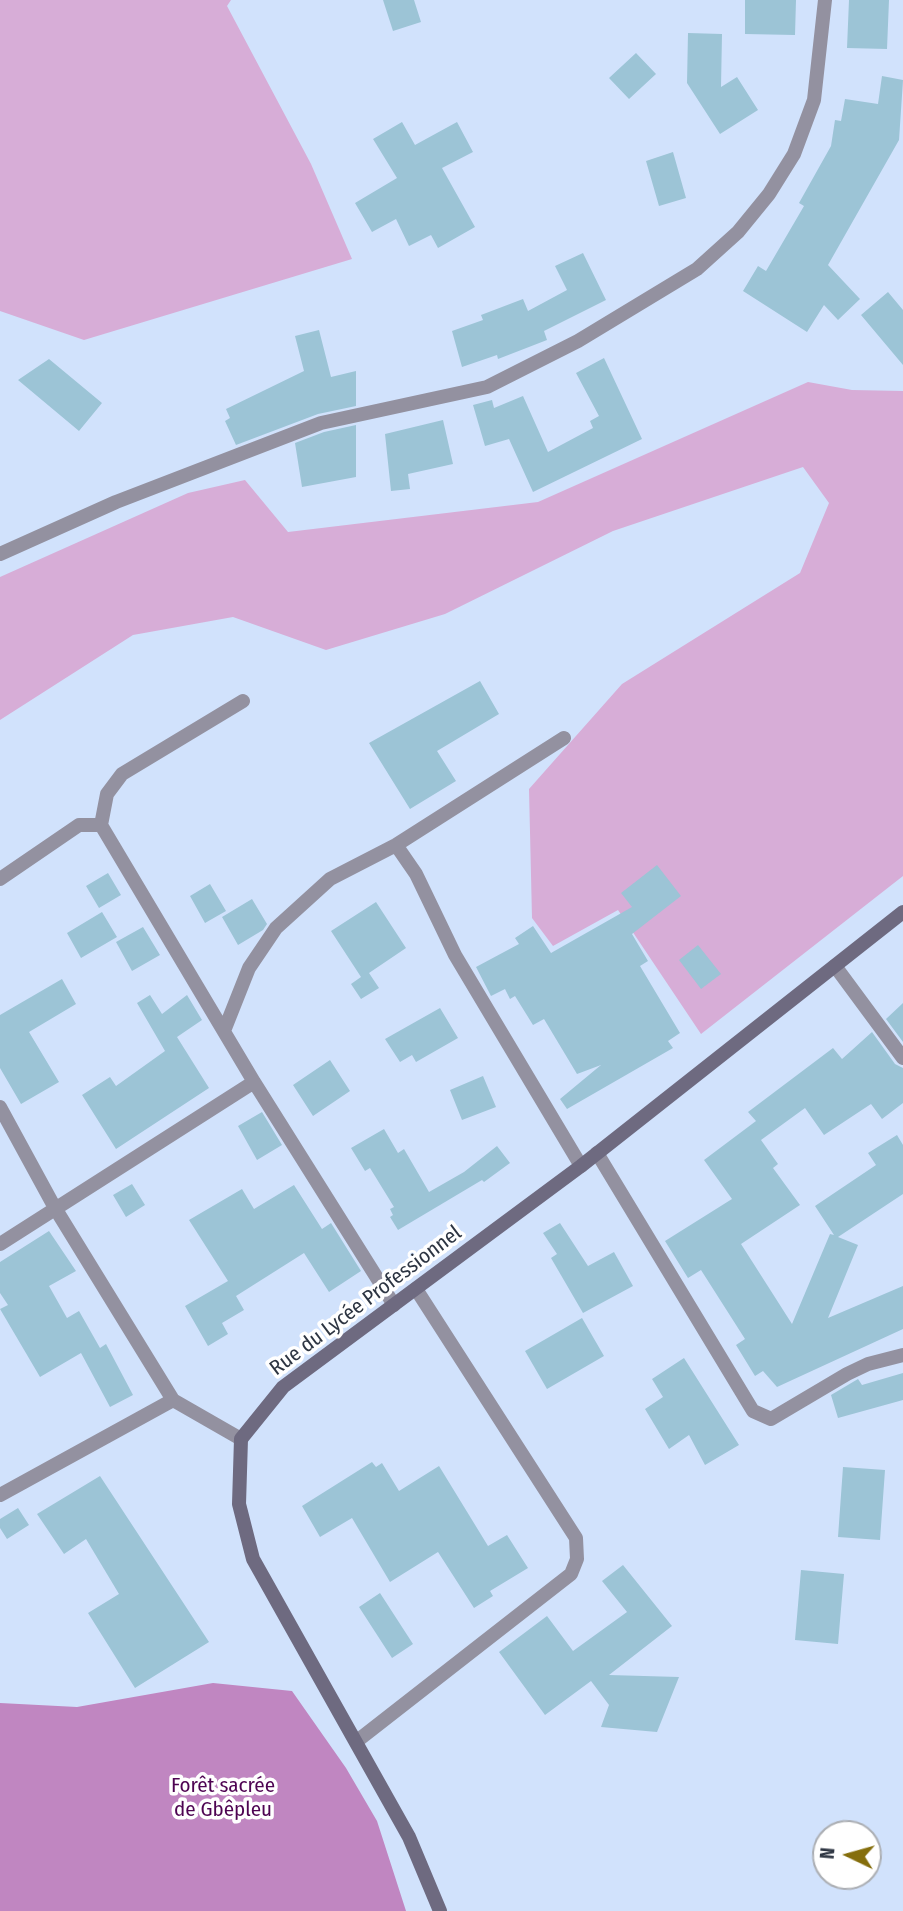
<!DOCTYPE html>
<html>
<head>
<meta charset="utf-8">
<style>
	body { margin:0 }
	#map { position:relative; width:903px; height:1911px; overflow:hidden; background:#d1e2fc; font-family:"Fira Sans Condensed",sans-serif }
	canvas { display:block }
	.north { position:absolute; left:812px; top:1820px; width:70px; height:70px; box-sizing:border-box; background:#fff; border:2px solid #abaeb3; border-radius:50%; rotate:275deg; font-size:19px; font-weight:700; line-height:28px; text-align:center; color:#2d3542 }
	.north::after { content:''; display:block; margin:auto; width:24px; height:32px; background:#856e0c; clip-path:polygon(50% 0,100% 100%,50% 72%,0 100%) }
</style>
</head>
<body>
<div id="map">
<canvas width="903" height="1911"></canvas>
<div class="north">N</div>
</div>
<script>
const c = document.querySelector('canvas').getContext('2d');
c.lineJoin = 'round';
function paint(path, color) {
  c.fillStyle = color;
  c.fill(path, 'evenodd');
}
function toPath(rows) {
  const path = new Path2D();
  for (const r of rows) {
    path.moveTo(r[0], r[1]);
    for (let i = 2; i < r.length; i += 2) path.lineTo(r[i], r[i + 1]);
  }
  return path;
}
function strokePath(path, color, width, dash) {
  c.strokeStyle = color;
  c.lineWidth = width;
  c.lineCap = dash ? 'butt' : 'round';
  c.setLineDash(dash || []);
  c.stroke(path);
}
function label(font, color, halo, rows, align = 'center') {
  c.font = font + ' "Fira Sans Condensed",sans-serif';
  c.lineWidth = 7;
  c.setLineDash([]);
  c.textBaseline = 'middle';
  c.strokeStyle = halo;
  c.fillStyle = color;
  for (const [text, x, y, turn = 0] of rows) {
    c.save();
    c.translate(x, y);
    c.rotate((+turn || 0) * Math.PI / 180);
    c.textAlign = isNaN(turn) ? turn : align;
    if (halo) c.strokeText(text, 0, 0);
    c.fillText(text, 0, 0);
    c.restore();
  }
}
const green = toPath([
	[0,0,231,0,227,6,311,164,352,259,84,340,0,311],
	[808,382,852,390,903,391,903,876,701,1034,618,910,553,946,532,918,529,789,622,684,800,573,829,503,803,467,613,531,445,614,326,650,233,617,133,635,0,720,0,577,188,493,245,480,288,532,538,502]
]);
const forest = toPath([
	[213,1683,292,1691,346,1768,377,1821,406,1911,0,1911,0,1703,77,1707]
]);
const building = toPath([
	[383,0,414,0,421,22,393,31],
	[745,0,796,0,795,35,745,34],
	[849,0,889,0,887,49,847,48],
	[688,33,722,34,721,87,737,77,758,110,720,134,687,83],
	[636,53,656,74,629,99,609,78],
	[882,76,903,80,899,140,828,265,860,299,838,320,824,305,807,332,743,291,758,266,766,271,804,206,799,203,831,146,835,120,841,121,845,99,878,104],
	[402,122,415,145,457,122,473,152,442,168,475,227,438,248,431,235,409,246,396,219,372,232,355,203,397,178,373,139],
	[673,152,686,198,659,206,646,161],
	[583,253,606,300,544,331,547,340,498,359,497,355,462,367,452,331,483,320,481,315,523,299,528,311,567,290,555,266],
	[888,292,903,310,903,365,861,315],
	[319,330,331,377,356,371,356,406,318,414,236,445,225,421,230,418,226,409,304,371,295,336],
	[604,358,642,439,533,492,509,439,485,446,473,405,492,400,494,408,523,396,548,452,593,428,590,421,599,416,576,373],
	[49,359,102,403,79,431,18,380],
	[443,420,453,464,408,474,410,489,391,491,385,434],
	[356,425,356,477,302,487,295,443,324,432],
	[480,681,499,714,437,751,456,781,410,809,369,743],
	[657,865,681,896,632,934,648,961,640,966,680,1033,668,1041,673,1048,567,1109,560,1099,601,1065,577,1074,544,1019,533,1025,515,996,510,999,505,989,491,996,476,967,519,944,515,938,533,926,551,953,632,907,621,893],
	[108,873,121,895,99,908,86,886],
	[210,884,226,911,205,923,190,896],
	[252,899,267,924,263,930,238,945,222,917],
	[376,902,406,948,369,973,379,988,361,999,351,984,361,977,331,931],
	[102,912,117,937,81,958,67,933],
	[143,927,160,955,132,971,116,942],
	[698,945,721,974,701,989,679,960],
	[62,979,76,1004,29,1032,59,1082,21,1104,0,1068,0,1015],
	[150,995,162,1014,187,995,202,1020,177,1037,209,1088,116,1149,82,1095,110,1077,116,1086,165,1051,137,1003],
	[903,1003,903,1042,886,1019],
	[440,1008,458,1038,416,1062,412,1055,400,1062,385,1039],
	[872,1032,895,1064,903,1068,903,1103,882,1119,871,1104,824,1135,805,1108,761,1140,778,1164,773,1168,800,1205,741,1244,792,1324,830,1234,834,1235,815,1206,876,1165,868,1153,897,1135,903,1145,903,1194,838,1237,858,1245,828,1318,903,1286,903,1329,777,1387,763,1371,755,1376,736,1345,745,1339,701,1270,688,1278,665,1241,732,1199,704,1160,756,1121,748,1112,833,1048,842,1059],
	[330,1060,350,1091,313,1116,293,1085],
	[483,1076,496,1107,462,1120,450,1090],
	[262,1112,282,1145,257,1160,238,1126],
	[384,1129,398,1153,404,1149,429,1192,464,1172,497,1146,510,1163,484,1182,482,1180,398,1230,390,1217,393,1215,390,1209,394,1207,370,1168,365,1171,351,1148],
	[132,1184,145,1205,126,1217,113,1195],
	[294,1185,322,1229,331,1223,361,1271,329,1292,304,1253,236,1296,244,1310,222,1323,228,1334,208,1346,185,1306,228,1281,189,1220,242,1189,254,1209],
	[560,1223,588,1266,614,1252,633,1286,583,1313,551,1258,557,1254,543,1233],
	[49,1231,76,1271,49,1286,67,1318,79,1311,100,1348,106,1344,133,1395,110,1407,81,1353,40,1377,0,1309,8,1305,0,1293,0,1262],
	[582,1318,604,1356,547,1389,525,1351],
	[684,1358,739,1445,705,1465,689,1435,669,1449,645,1409,663,1397,652,1379],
	[903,1373,903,1400,838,1418,831,1395,858,1379,862,1385],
	[372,1462,376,1467,382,1463,399,1491,439,1466,488,1546,507,1535,528,1568,490,1591,493,1596,474,1608,438,1552,390,1582,352,1518,320,1537,302,1506],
	[843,1467,885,1470,880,1540,838,1537],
	[100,1476,209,1642,135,1688,88,1613,119,1594,86,1539,64,1554,37,1514],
	[18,1508,29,1525,7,1539,0,1528,0,1519],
	[623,1565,672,1626,609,1675,679,1677,657,1732,601,1727,609,1705,591,1681,545,1715,499,1652,547,1616,573,1651,627,1612,602,1581],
	[801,1570,844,1574,838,1644,795,1640],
	[380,1593,413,1644,392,1658,359,1607]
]);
const minor = toPath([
	[0,554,116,502,321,423,487,387,578,341,697,269,738,232,769,194,794,154,814,100,825,0],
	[101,825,107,794,122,774,243,701],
	[396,845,416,874,455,955,581,1166],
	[0,879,79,825,101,825,254,1082,394,1305],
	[835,966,903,1058],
	[224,1031,249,968,276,928,330,879,396,845,564,738],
	[0,1107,55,1208,173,1400,241,1439],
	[597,1153,753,1411,771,1419,847,1374,868,1364,903,1355],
	[0,1244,254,1082],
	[0,1495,173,1400],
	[357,1741,571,1574,577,1559,576,1538,416,1289]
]);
const secondary = toPath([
	[440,1911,409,1837,253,1559,239,1504,241,1439,283,1387,581,1166,903,912]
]);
const streetNames = [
	["Rue du Lycée Professionnel",366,1301,-37]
];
const parkNames = [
	["Forêt sacrée",223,1786],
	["de Gbêpleu",223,1810]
];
paint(green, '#d7add7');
paint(forest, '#c086c1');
paint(building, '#9cc4d6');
strokePath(minor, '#9391a0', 14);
strokePath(secondary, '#6e6a80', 14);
label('21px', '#2d3542', '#fff', streetNames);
label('21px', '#4e0452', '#fff', parkNames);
</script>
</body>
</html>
